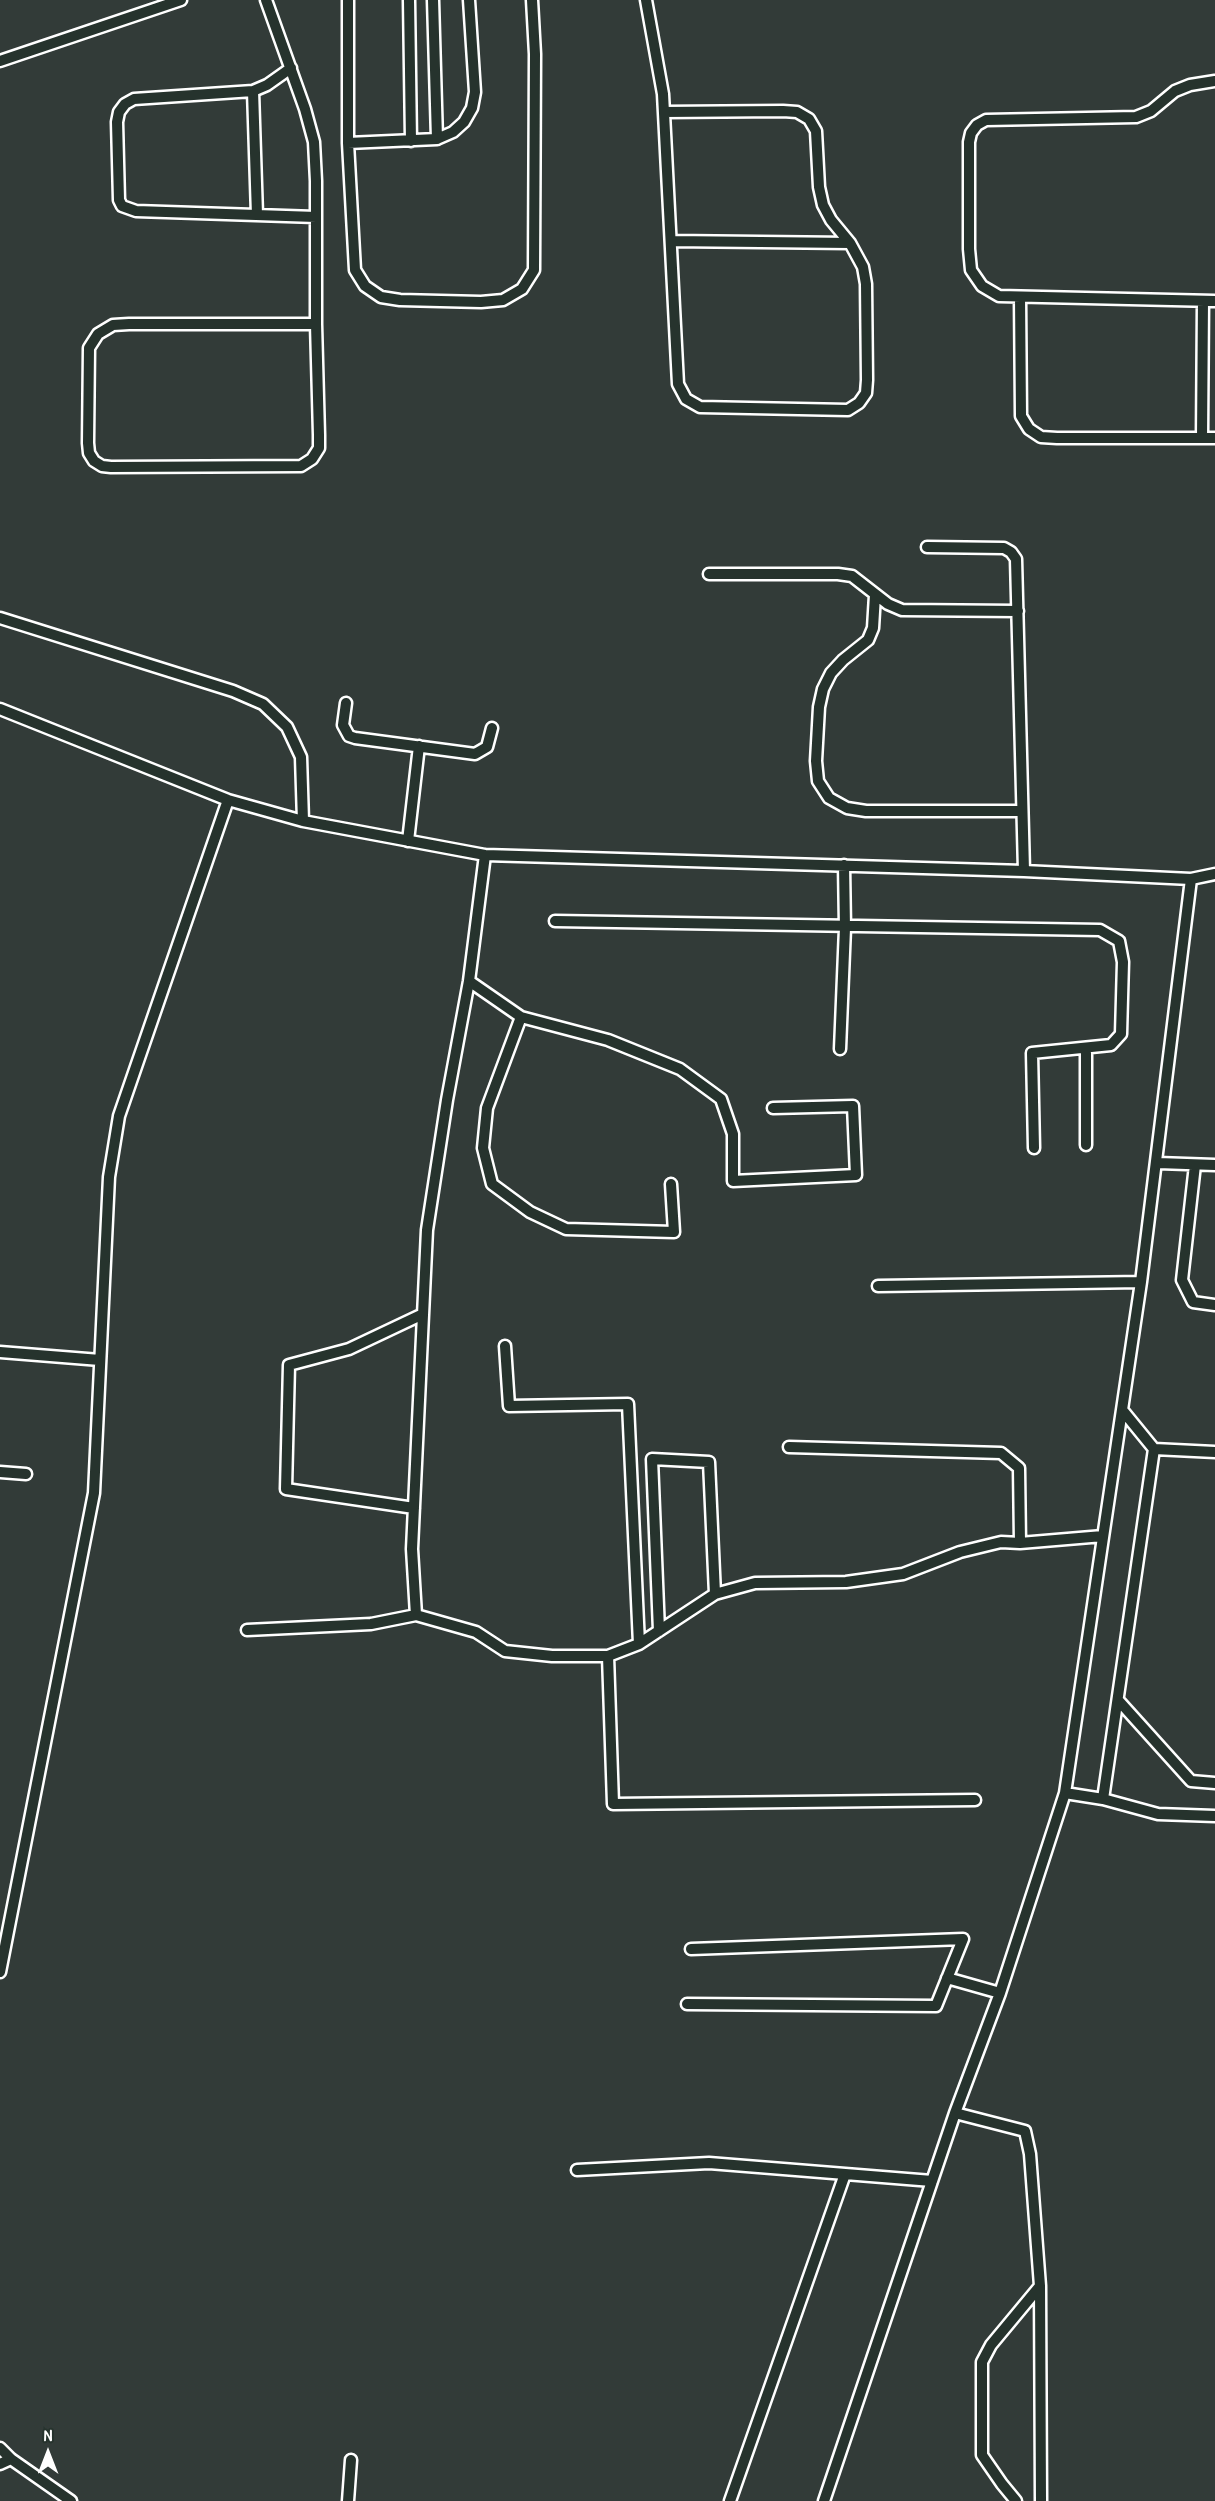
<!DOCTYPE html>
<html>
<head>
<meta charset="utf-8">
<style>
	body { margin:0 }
	#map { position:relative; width:1215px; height:2501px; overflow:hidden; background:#323b38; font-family:"Patrick Hand",sans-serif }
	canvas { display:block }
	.north { position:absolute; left:18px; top:2423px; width:60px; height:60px; -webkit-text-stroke:4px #26332d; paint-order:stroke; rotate:0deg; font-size:16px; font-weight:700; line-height:24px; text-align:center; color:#fff }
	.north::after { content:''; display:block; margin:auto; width:21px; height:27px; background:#fff; clip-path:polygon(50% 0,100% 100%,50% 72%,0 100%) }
</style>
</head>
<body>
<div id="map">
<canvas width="1215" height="2501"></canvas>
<div class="north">N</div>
</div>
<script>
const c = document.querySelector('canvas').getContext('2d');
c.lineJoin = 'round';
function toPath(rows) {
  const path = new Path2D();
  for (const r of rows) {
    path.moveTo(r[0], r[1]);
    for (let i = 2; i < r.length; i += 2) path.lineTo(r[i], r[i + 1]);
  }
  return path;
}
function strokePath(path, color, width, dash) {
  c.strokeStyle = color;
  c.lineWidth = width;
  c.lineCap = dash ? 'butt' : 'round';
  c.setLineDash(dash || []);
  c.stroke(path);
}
const lane = toPath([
	[266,0,305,109,314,142,316,181,316,324],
	[348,0,348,143,355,270,365,286,381,297,400,300,481,302,503,300,522,289,534,270,535,54,532,0],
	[409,0,411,141],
	[433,0,437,139],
	[646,0,663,94,678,384,686,399,700,407,848,410,859,403,866,393,867,380,866,284,863,267,850,243,831,220,823,205,819,187,816,131,809,119,797,112,783,111,664,112],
	[0,61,181,0],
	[291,68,267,85,253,91,134,99,125,104,119,112,117,122,119,200,122,206,136,211,316,217],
	[1215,81,1190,85,1175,91,1151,111,1136,117,986,120,977,125,971,133,969,142,969,249,971,270,982,286,999,296,1215,301],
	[253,91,257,215],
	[348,143,437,139,453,132,464,122,472,108,475,92,469,0],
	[671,241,850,243],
	[1020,297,1021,416,1029,429,1041,437,1057,438,1215,438],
	[129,324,316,324,319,435,319,448,312,459,301,466,111,467,102,466,94,461,89,453,88,443,89,348,98,334,113,325,129,324],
	[1202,438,1203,301],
	[927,547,1004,548,1011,552,1016,559,1024,871],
	[709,574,838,574,852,576,888,604,902,610,1018,611],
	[875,595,873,628,868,640,843,660,831,673,823,689,819,707,816,761,818,781,829,798,847,808,866,811,1022,811],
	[0,618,233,691,263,704,287,727,301,757,303,821],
	[346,703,343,725,349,736,355,738,475,754,487,747,492,728],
	[0,709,228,800,303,821,485,855,1024,871,1191,879,1215,874],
	[408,841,419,746],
	[555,921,1100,930,1119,941,1123,962,1121,1034,1111,1045,1032,1053,1034,1148],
	[469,981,521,1017,608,1040,680,1069,721,1099,733,1134,733,1181,856,1175,853,1106,773,1108],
	[521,1017,487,1108,483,1148,492,1184,530,1212,566,1229,674,1232,671,1184],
	[1086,1048,1086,1145],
	[840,1049,845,928,844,865],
	[1158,1163,1215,1165],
	[1195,1165,1182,1280,1193,1302,1215,1305],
	[878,1286,1141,1282],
	[505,1346,509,1406,628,1404,639,1644],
	[0,1352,100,1360],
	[1123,1411,1154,1449,1215,1452],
	[789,1447,1001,1453,1019,1468,1020,1543],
	[0,1472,26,1474],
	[414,1508,286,1489,289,1365,349,1349,423,1314],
	[416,1615,412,1549,427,1230,447,1100,469,981,485,855],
	[247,1630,371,1624,416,1615,476,1632,505,1651,552,1656,608,1656,639,1644,715,1594,755,1583,846,1582,903,1574,960,1552,1001,1542,1020,1543,1103,1536],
	[659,1631,652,1459,709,1462,715,1594],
	[608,1656,613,1804,975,1800],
	[1118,1700,1191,1781,1215,1783],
	[1065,1793,1103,1799,1154,1449],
	[1103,1799,1158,1814,1215,1816],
	[0,1972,94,1493,109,1177,119,1116,228,800],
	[947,1978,1000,1993],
	[687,2004,936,2006,963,1939,691,1949],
	[955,2113,1025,2131,1030,2154,1040,2286,991,2345,982,2362,982,2455,1002,2484,1016,2501],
	[577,2170,709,2163,932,2181],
	[1040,2286,1041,2501],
	[0,2448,11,2459,71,2501],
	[0,2464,11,2459],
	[348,2501,351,2460],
	[730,2501,845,2174],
	[824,2501,955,2113,1000,1993,1065,1793,1141,1282,1191,879]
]);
strokePath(lane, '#fff', 15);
strokePath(lane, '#26332d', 10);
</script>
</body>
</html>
